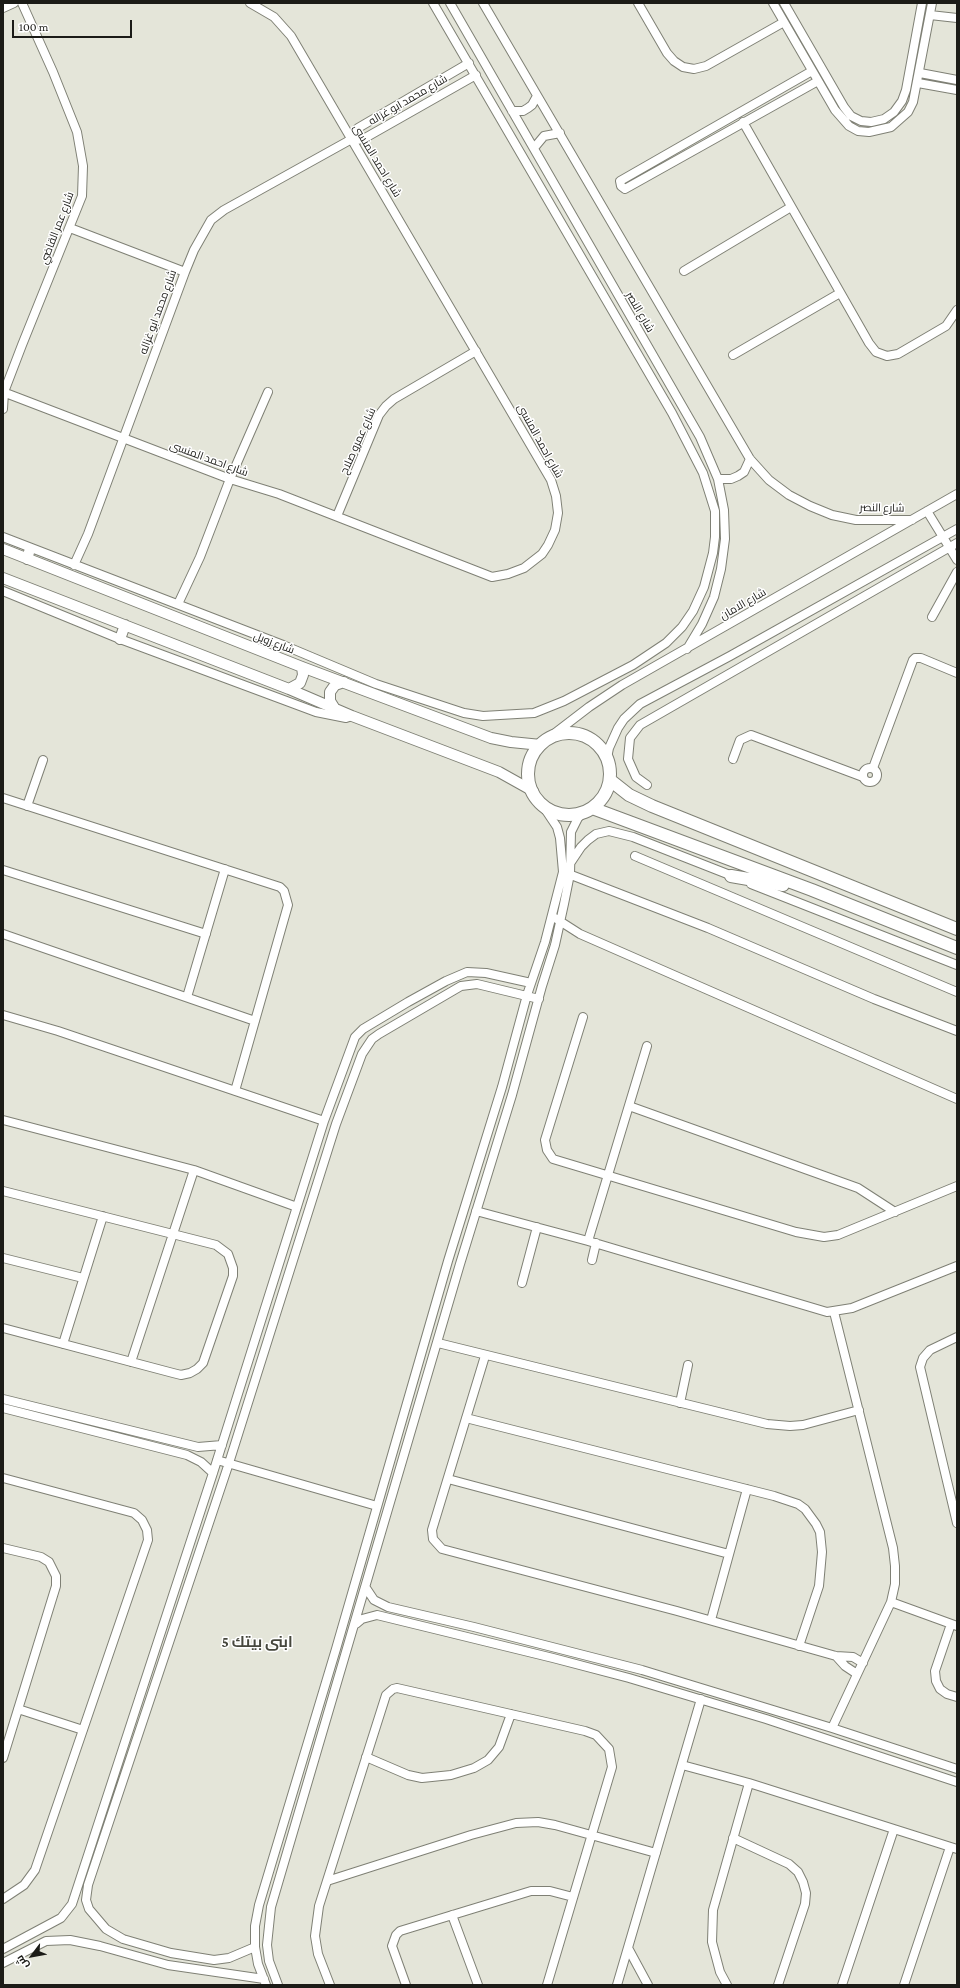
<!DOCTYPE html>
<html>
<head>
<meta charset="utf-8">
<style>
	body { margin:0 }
	#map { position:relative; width:960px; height:1988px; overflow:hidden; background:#e4e5d9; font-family:"Crimson Pro",Cairo,serif }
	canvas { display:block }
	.frame { position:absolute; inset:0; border:4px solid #1b1b17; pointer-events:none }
	.north { position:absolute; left:12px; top:1936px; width:40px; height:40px; -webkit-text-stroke:3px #fff; paint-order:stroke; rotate:238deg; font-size:11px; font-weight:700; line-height:16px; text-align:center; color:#1b1b17 }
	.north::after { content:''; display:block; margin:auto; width:14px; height:18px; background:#1b1b17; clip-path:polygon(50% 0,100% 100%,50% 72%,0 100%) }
	.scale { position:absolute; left:12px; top:20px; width:120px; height:18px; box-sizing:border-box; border:2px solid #1b1b17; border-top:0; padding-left:5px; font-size:12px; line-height:14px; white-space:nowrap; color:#1b1b17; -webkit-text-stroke:3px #fff; paint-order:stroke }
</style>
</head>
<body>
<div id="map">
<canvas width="960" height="1988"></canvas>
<div class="frame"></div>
<div class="north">ش</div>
<div class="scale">100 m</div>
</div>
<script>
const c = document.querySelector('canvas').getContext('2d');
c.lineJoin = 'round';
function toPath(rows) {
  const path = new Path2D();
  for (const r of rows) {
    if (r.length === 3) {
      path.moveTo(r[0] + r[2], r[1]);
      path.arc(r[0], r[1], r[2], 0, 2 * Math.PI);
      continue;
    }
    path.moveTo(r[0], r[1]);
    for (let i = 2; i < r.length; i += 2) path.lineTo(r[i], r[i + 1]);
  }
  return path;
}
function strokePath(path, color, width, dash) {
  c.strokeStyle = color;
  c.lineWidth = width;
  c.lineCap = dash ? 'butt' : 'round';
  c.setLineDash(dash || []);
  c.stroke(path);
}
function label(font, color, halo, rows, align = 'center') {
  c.font = font + ' "Crimson Pro",Cairo,serif';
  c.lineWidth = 3;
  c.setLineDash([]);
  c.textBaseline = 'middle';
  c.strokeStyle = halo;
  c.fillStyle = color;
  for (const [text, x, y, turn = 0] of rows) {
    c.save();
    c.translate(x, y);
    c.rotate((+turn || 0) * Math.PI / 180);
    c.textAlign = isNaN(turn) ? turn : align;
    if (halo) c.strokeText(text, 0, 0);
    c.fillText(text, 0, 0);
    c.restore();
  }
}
const minor = toPath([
	[450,3,700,437,718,479,724,510,725,539,721,569,714,597,702,624,687,649],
	[483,3,750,459,769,480,789,495,810,506,832,515,856,520,912,520],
	[638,3,667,53,674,61,683,67,694,69,706,66,784,22],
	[773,3,835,110,849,126,858,131,869,132,891,127,908,112,913,102,932,3],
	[784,3,844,107,851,116,861,121,871,122,884,119,894,112,902,101,906,90,922,3],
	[3,8,14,3],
	[930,15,957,18],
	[812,71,620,181,621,186,625,189,818,81],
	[920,73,957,80],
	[918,83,957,90],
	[512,111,523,111,528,108,532,105,537,96],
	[743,122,869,343,876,352,887,356,898,354,946,326,957,310],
	[350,140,358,140,365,138,476,75],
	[534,148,544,136,560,133],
	[70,228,185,272],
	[684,271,791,207],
	[733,355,840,293],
	[3,392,230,479,279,494,492,577,508,574,524,568,542,554,548,545,555,530,558,513,556,496,551,480,291,36,274,17,250,3],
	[3,409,4,392,22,345,82,196,83,166,77,132,53,72,22,3],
	[718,479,731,479,738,476,744,472,750,459],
	[927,511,957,560],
	[337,516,379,415,386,406,394,399,476,351],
	[3,537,283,645,376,684,464,713,483,716,534,713,564,701,633,665,666,643,682,627,693,611,704,587,713,553,715,537,715,511,703,473,672,413,433,3],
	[74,565,88,534,185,272,194,250,211,220,224,210,350,140,358,128,469,63],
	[3,591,120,639,316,712,346,718,352,716],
	[178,604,200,557,230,479,268,392],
	[932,617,957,572],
	[546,740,589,707,622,685,957,494],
	[607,758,609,748,618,728,624,719,640,704,730,656,957,529],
	[733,759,740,740,751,735,863,777],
	[870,775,7],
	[873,768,913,660,915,658,921,658,957,673],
	[647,785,636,777,628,759,630,738,640,725,957,543],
	[3,798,280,887,284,891,288,905,235,1091],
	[27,806,43,760],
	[635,856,957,992],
	[571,862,581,847,588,840,596,834,609,831,633,837,735,877],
	[3,870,206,934],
	[566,873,708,928,874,999,957,1031],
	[751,884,957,965],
	[555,918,580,934,957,1099],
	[3,934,255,1021],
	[187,997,225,869],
	[3,1015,58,1031,324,1121],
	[583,1017,545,1140,547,1150,553,1159,796,1232,824,1237,838,1235,957,1186],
	[629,1106,858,1188,895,1212],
	[3,1120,194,1170,297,1207],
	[3,1191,216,1245,228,1254,233,1268,233,1276,203,1363,197,1369,190,1373,181,1375,173,1373,3,1328],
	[476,1211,588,1241,827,1312,852,1308,957,1266],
	[588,1241,647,1046],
	[3,1258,83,1278],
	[592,1260,596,1243],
	[522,1283,537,1227],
	[957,1337,930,1350,923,1358,920,1367,957,1523],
	[438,1343,767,1424,790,1426,803,1425,859,1410],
	[63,1344,103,1216],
	[485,1356,432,1530,433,1539,442,1549,677,1611,836,1656,853,1657,863,1663],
	[131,1362,194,1170],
	[3,1399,198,1447,222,1445],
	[680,1403,688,1365],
	[3,1408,187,1455,201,1462,213,1473],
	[466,1418,774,1496,798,1504,805,1509,816,1524,820,1532,822,1552,819,1586,799,1646],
	[217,1460,377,1506],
	[3,1478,134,1513,142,1520,147,1530,148,1540,35,1870,24,1885,3,1899],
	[448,1479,729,1554],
	[3,1548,41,1557,49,1562,56,1576,56,1586,3,1758],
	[366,1588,374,1600,388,1607,474,1627,642,1670,832,1728,957,1769],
	[891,1602,957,1626],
	[711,1620,747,1489],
	[356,1624,362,1619,377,1615,553,1658,629,1678,766,1719,957,1782],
	[951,1624,935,1671,936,1681,940,1689,947,1694,957,1697],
	[836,1656,845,1666,857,1674],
	[18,1709,83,1730],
	[832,1728,891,1602,895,1584,895,1566,893,1548,834,1312],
	[366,1757,408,1775,422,1778,451,1775,474,1768,488,1760,499,1747,511,1714],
	[682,1765,749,1783,957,1849],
	[733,1838,789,1864,798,1872,803,1882,806,1893,805,1904,778,1985],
	[327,1881,471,1835,516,1823,538,1822,555,1825,656,1853],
	[452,1915,478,1985],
	[255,1947,229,1958,214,1960,171,1953,123,1939,106,1929,89,1909,86,1900,88,1885,229,1463,336,1124,362,1054,372,1039,379,1034,461,986,477,984,539,999],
	[628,1948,648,1985],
	[3,1949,61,1918,72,1904,213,1473,324,1121,355,1037,363,1029,408,1002,446,981,467,972,486,973,531,983],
	[3,1963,46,1941,70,1940,100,1946,168,1965,264,1979],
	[266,1985,258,1964,255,1947,255,1926,259,1905,336,1649,448,1261,502,1087,527,995,545,942,563,872,560,838,557,827,541,803],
	[278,1985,269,1961,267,1945,271,1907,460,1264,512,1095,542,986,555,945,564,904,570,874,571,832,578,818,584,812],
	[330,1985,318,1954,315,1936,319,1906,386,1695,393,1689,397,1688,585,1731,596,1735,609,1749,612,1767,547,1985],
	[406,1985,392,1946,396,1935,400,1931,531,1891,550,1891,573,1897],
	[617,1985,701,1699],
	[727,1985,720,1972,712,1942,713,1910,749,1783],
	[842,1985,894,1829],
	[904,1985,950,1847]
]);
const major = toPath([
	[3,549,302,667,491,738,511,742,541,745],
	[27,559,30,549],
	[3,578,289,689,352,716,499,772,533,791],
	[120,639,125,625],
	[289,689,300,683,303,675,302,667],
	[335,709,330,701,330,692,335,685,344,682]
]);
const highway = toPath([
	[569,774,41],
	[610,780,629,795,652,806,957,929],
	[592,808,812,890,957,948],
	[731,876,783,885]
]);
const streetNames = [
	["شارع محمد ابو غزاله",408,100,-30],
	["شارع احمد المنسى",377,161,59],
	["شارع عمر القاضي",57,228,-69],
	["شارع محمد ابو غزاله",158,312,-70],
	["شارع النصر",640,312,60],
	["شارع عمرو صلاح",358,441,-66],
	["شارع احمد المنسى",540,441,61],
	["شارع احمد المنسى",209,459,20],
	["شارع النصر",882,508,1],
	["شارع الامان",743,604,-30],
	["شارع زويل",274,643,21]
];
const districtNames = [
	["ابنى بيتك 5",257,1642]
];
strokePath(minor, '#7f8075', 10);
strokePath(major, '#7f8075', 12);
strokePath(highway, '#7f8075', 14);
strokePath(minor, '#fff', 8);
strokePath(major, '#fff', 10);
strokePath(highway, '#fff', 12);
label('11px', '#1b1b17', '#fff', streetNames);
label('bold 15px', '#46473d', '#fff', districtNames);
</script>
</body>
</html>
